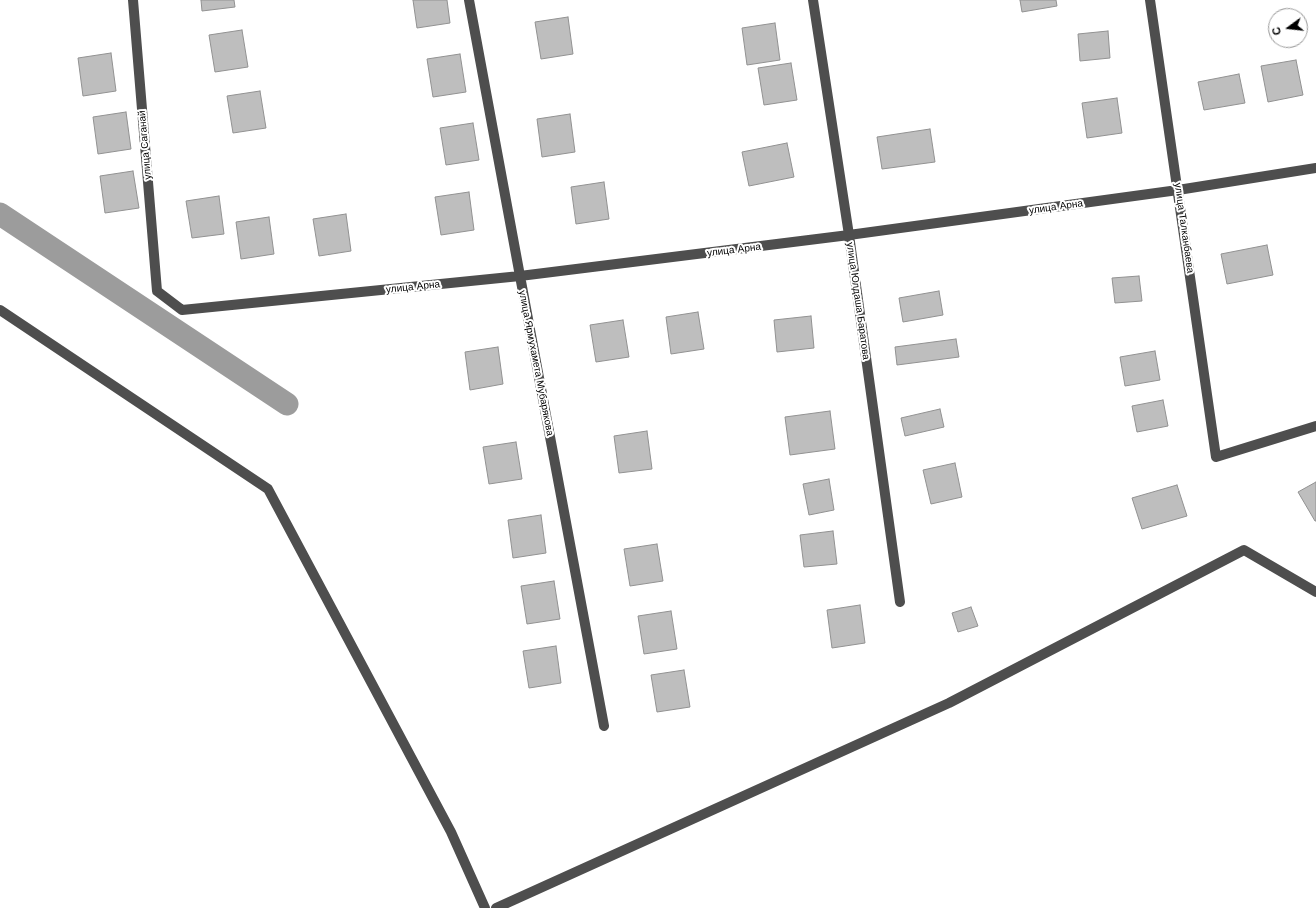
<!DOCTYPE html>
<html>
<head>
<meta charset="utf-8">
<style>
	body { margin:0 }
	#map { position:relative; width:1316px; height:908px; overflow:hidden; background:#fff; font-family:"Work Sans",sans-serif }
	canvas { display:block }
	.north { position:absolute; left:1268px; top:8px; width:40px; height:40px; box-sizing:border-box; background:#fff; border:1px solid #999; border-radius:50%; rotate:255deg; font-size:11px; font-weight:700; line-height:16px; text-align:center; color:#000 }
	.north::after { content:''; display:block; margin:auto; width:14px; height:18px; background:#000; clip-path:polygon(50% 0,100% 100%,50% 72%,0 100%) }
</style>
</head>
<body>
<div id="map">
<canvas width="1316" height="908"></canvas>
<div class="north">С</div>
</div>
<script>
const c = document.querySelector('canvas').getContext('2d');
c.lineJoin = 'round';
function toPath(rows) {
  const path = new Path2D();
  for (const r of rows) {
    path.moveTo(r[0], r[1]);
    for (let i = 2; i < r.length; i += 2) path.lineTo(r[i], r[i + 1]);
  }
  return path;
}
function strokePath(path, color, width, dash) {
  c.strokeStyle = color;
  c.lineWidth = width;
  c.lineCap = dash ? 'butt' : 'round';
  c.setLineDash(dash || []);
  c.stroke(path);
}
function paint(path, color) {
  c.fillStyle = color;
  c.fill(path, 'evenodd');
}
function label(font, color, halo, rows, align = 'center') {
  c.font = font + ' "Work Sans",sans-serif';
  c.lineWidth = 4;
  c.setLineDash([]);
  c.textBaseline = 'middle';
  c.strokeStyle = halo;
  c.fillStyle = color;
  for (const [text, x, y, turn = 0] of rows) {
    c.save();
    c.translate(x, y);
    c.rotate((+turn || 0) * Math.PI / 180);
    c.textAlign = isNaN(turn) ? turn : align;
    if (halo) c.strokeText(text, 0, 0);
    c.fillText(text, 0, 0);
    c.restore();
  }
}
const canal = toPath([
	[0,214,287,404]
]);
const building = toPath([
	[201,0,234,0,235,7,202,11,201,0],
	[413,0,447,0,450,23,417,28,413,0],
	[1020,0,1056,0,1057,6,1022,12,1020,0],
	[568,17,573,54,541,59,535,22,568,17],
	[775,23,780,60,747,65,742,28,775,23],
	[242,30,248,67,215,72,209,35,242,30],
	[1108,31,1110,58,1080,61,1078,34,1108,31],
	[111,53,116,91,83,96,78,58,111,53],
	[460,54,466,92,433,97,427,59,460,54],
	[1296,60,1303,95,1268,102,1261,66,1296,60],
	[791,63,797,100,764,105,758,68,791,63],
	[1239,74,1245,103,1204,110,1198,82,1239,74],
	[260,91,266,128,233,133,227,96,260,91],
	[1117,98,1122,133,1087,138,1082,103,1117,98],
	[126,112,131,149,98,154,93,117,126,112],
	[570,114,575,152,542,157,537,119,570,114],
	[473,123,479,160,446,165,440,128,473,123],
	[930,129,935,162,882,169,877,137,930,129],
	[787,143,794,177,749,186,742,152,787,143],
	[133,171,139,208,105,213,100,176,133,171],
	[604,182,609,219,576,224,571,187,604,182],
	[469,192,474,230,441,235,435,197,469,192],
	[219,196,224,234,192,238,186,201,219,196],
	[346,214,351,251,319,256,313,219,346,214],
	[269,217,274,254,241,259,236,222,269,217],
	[1267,245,1273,275,1227,284,1221,254,1267,245],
	[1139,276,1142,301,1115,303,1112,278,1139,276],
	[939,291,943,315,903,322,899,298,939,291],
	[698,312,704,349,671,354,666,317,698,312],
	[811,316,814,348,777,352,774,320,811,316],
	[623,320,629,357,596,362,590,325,623,320],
	[956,339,959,357,897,365,895,347,956,339],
	[498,347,503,384,470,390,465,352,498,347],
	[1155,351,1160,380,1125,386,1120,357,1155,351],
	[1163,400,1168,426,1137,432,1132,406,1163,400],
	[940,409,944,427,905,436,901,418,940,409],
	[830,411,835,449,790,455,785,417,830,411],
	[647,431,652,469,619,473,614,436,647,431],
	[516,442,522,479,489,484,483,447,516,442],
	[955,463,962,497,931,504,923,470,955,463],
	[829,479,834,510,809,515,803,484,829,479],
	[1316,482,1316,521,1315,521,1298,492,1316,482],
	[1177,485,1187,516,1142,529,1132,498,1177,485],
	[541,515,546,553,513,558,508,520,541,515],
	[833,531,837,564,804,567,800,535,833,531],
	[657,544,663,581,630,586,624,549,657,544],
	[554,581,560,619,527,624,521,586,554,581],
	[860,605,865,643,832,648,827,610,860,605],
	[971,607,978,626,958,632,952,613,971,607],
	[671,611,677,649,644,654,638,616,671,611],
	[556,646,561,683,529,688,523,651,556,646],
	[684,670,690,707,657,712,651,675,684,670]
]);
const minor = toPath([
	[133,0,157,291,182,310,520,276,849,235,1178,190,1316,168],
	[469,0,520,276,604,726],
	[813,0,849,235,900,602],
	[1150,0,1216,457,1316,426],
	[0,310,268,489,451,832,485,908],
	[496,908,949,703,1244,550,1316,592]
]);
const streetNames = [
	["улица Саганай",145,145,-95],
	["улица Арна",1056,207,-8],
	["улица Талканбаева",1184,228,82],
	["улица Арна",734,250,-7],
	["улица Арна",413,287,-6],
	["улица Юлдаша Баратова",858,301,82],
	["улица Ярмухамета Мубарякова",536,363,79]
];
strokePath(canal, '#9c9c9c', 23);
paint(building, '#bebebe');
strokePath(building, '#929292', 1);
strokePath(minor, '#4e4e4e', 10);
label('10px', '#000', '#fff', streetNames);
</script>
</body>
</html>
